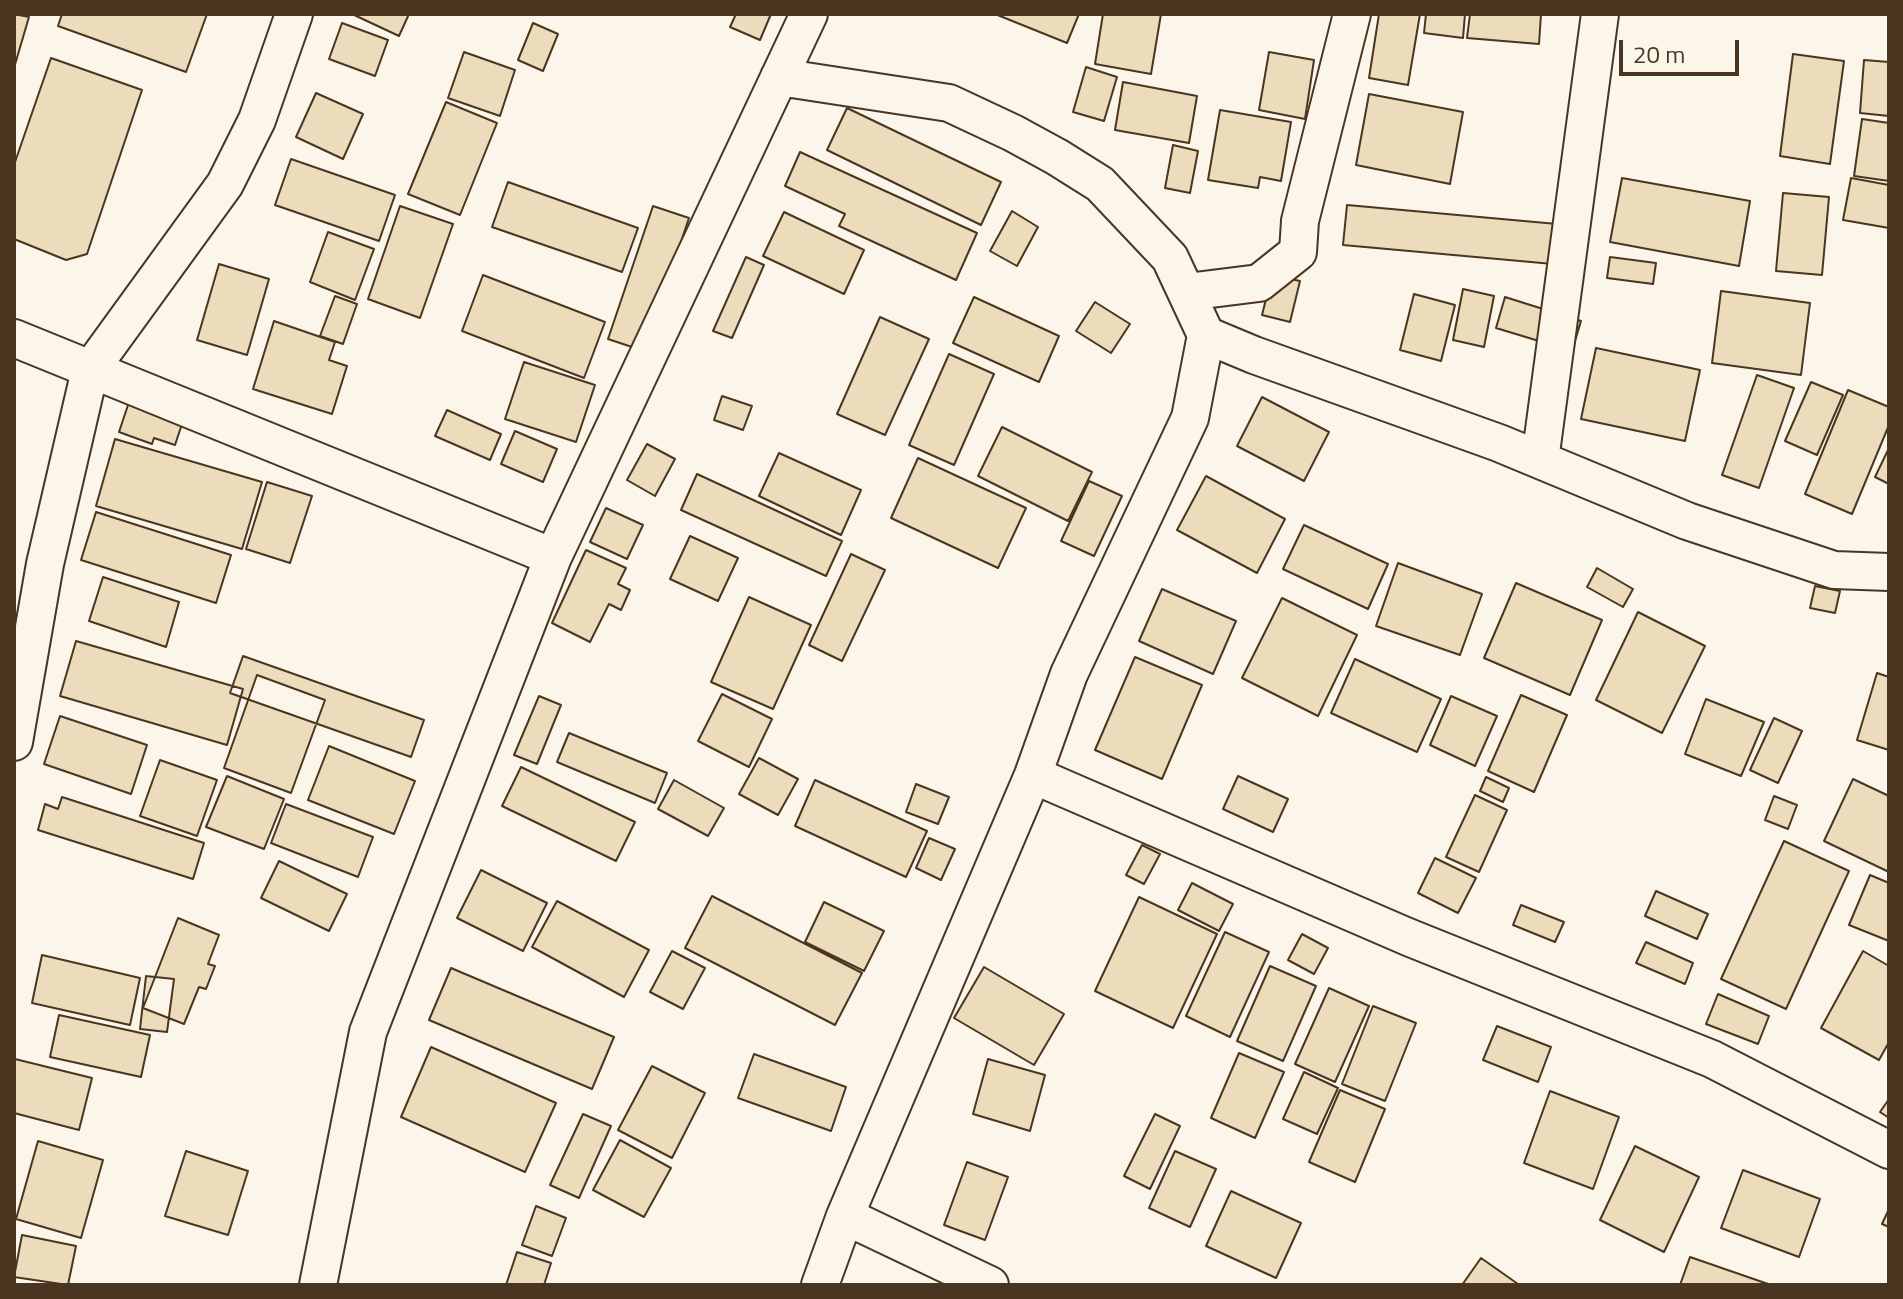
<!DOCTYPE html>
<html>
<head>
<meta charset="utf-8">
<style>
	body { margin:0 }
	#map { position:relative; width:1903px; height:1299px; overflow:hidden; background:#fbf6e9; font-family:"Titillium Web",sans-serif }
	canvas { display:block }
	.frame { position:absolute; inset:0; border:16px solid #4a3520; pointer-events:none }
	.scale { position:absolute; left:1619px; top:40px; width:120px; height:36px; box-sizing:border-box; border:4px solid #4a3520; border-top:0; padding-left:10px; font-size:24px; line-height:28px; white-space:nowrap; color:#4a3520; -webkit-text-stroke:6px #fbf6e9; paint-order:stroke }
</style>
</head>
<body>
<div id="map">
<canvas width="1903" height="1299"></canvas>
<div class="frame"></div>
<div class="scale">20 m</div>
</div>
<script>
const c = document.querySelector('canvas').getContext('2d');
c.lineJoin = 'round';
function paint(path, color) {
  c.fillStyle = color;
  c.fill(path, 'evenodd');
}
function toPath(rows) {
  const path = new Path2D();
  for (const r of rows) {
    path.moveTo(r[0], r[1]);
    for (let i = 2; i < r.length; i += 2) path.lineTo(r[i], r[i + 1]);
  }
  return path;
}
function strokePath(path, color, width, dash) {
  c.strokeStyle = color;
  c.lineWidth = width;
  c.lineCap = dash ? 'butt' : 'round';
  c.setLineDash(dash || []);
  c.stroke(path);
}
const building = toPath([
	[14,14,29,17,14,68,14,14],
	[62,14,207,14,186,72,58,26,62,14],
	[352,14,409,14,399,36,352,14],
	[736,14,771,14,760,40,730,27,736,14],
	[995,14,1079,14,1067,43,995,14],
	[1103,14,1161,14,1151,74,1095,64,1103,14],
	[1379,14,1420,14,1408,85,1369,78,1379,14],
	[1426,14,1465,14,1463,38,1424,33,1426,14],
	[1470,14,1541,14,1539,44,1467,38,1470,14],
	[342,23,388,40,375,76,329,59,342,23],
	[533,23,558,34,543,71,518,60,533,23],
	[464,52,515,70,500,116,448,98,464,52],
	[1269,52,1314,60,1305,119,1259,110,1269,52],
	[1793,54,1844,61,1830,164,1780,156,1793,54],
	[51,58,142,90,87,254,66,260,14,239,14,165,51,58],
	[1864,60,1889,62,1889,116,1860,113,1864,60],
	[1086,67,1117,77,1104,121,1073,112,1086,67],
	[1123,82,1197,96,1189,143,1115,130,1123,82],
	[316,93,363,114,343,159,296,137,316,93],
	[1369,94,1463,112,1450,184,1356,165,1369,94],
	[446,102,497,123,460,215,408,194,446,102],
	[847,108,1001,182,981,225,827,150,847,108],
	[1220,110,1291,122,1281,181,1260,177,1258,188,1208,180,1220,110],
	[1862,119,1889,123,1889,181,1854,176,1862,119],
	[1173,145,1198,151,1190,193,1165,188,1173,145],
	[800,152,977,233,956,280,839,226,845,214,785,186,800,152],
	[291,159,395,195,379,241,275,205,291,159],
	[1622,178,1750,201,1739,266,1610,242,1622,178],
	[1851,178,1889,185,1889,228,1843,220,1851,178],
	[508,182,638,228,622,272,492,227,508,182],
	[1783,193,1829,197,1822,275,1776,271,1783,193],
	[1347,205,1557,224,1553,264,1343,245,1347,205],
	[400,206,453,224,420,318,368,299,400,206],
	[653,206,689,218,644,351,608,339,653,206],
	[1012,211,1038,227,1017,266,990,251,1012,211],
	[784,212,864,250,844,294,763,256,784,212],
	[328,232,374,249,355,300,310,282,328,232],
	[746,257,764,265,732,338,713,331,746,257],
	[1610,257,1656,263,1653,284,1607,278,1610,257],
	[219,264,269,279,247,355,197,340,219,264],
	[483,275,605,322,584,378,462,331,483,275],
	[1272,275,1300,281,1290,322,1262,315,1272,275],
	[1463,289,1494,296,1484,347,1453,340,1463,289],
	[1721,291,1810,303,1801,375,1712,363,1721,291],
	[1414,294,1455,305,1441,361,1400,350,1414,294],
	[335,296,357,304,343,344,320,336,335,296],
	[974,297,1059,336,1039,382,953,343,974,297],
	[1505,297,1581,321,1572,351,1496,328,1505,297],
	[1095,302,1130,324,1111,353,1076,331,1095,302],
	[880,317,929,339,885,435,837,414,880,317],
	[274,321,335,342,329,360,347,366,332,414,253,389,274,321],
	[1596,348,1700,370,1685,441,1581,419,1596,348],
	[949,354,994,374,954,465,909,445,949,354],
	[524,362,595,385,576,442,505,419,524,362],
	[1757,375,1794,388,1759,488,1722,475,1757,375],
	[1811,382,1843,395,1817,455,1785,441,1811,382],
	[1848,390,1889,407,1889,425,1852,514,1805,494,1848,390],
	[722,396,752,406,743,430,714,420,722,396],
	[1262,397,1329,432,1304,481,1237,446,1262,397],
	[129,402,183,421,175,445,154,438,152,444,119,432,129,402],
	[447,410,501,434,490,460,435,436,447,410],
	[1002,427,1092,472,1068,521,978,476,1002,427],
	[515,431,557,449,543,482,501,464,515,431],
	[115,439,262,482,242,549,96,506,115,439],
	[647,444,675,459,655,496,627,480,647,444],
	[1889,448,1889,484,1875,477,1889,448],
	[779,453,861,490,841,535,759,496,779,453],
	[918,458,1026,508,998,568,891,518,918,458],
	[697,474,842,541,826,576,681,510,697,474],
	[1206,476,1285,519,1257,573,1177,530,1206,476],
	[1089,481,1122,496,1094,556,1061,541,1089,481],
	[267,482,312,496,290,563,246,549,267,482],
	[606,508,643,525,627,559,590,542,606,508],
	[96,512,231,555,216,603,81,560,96,512],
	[1304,525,1388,564,1368,609,1283,569,1304,525],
	[690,536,738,558,718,601,670,579,690,536],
	[586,550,626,568,618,584,630,590,621,610,609,604,590,642,552,623,586,550],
	[851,554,885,570,842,661,809,645,851,554],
	[1398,563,1482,594,1460,655,1376,626,1398,563],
	[1597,568,1633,589,1623,607,1587,587,1597,568],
	[103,577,179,602,166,647,89,621,103,577],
	[1516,583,1602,620,1570,695,1484,658,1516,583],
	[1815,586,1840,591,1835,613,1810,608,1815,586],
	[1162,589,1236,621,1213,674,1139,641,1162,589],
	[749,597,811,625,773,709,711,682,749,597],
	[1282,598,1357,635,1318,716,1242,678,1282,598],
	[1638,612,1705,646,1662,733,1596,700,1638,612],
	[76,641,243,689,227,745,60,696,76,641],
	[243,656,424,720,411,757,230,693,243,656],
	[1135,657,1202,685,1162,779,1095,750,1135,657],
	[1355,659,1441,699,1417,752,1331,713,1355,659],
	[1877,673,1889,677,1889,750,1857,740,1877,673],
	[257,675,325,700,291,793,224,768,257,675],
	[722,694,772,719,749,767,698,741,722,694],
	[1521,695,1567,715,1534,792,1488,771,1521,695],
	[539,696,561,705,537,764,514,755,539,696],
	[1451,696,1497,716,1475,766,1430,745,1451,696],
	[1706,699,1764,722,1741,776,1685,754,1706,699],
	[60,716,147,745,131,794,44,764,60,716],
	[1774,718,1802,731,1778,783,1750,770,1774,718],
	[569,733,667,773,655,803,557,762,569,733],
	[329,746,415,781,394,834,308,800,329,746],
	[759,758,798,779,778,815,739,794,759,758],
	[160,760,217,780,197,836,140,816,160,760],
	[521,767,635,822,616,861,502,806,521,767],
	[227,776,284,799,264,849,206,827,227,776],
	[1238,776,1288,799,1273,832,1223,809,1238,776],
	[1486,777,1509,788,1503,802,1480,791,1486,777],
	[1853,779,1889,796,1889,872,1824,841,1853,779],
	[674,780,724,808,708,836,658,809,674,780],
	[815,780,927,831,906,877,795,826,815,780],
	[916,784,949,797,938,824,906,812,916,784],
	[1475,795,1507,810,1479,872,1446,857,1475,795],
	[1774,796,1797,805,1788,829,1765,820,1774,796],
	[62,797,204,843,193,879,38,830,45,804,58,809,62,797],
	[286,804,373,837,358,877,271,843,286,804],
	[929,838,955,849,941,880,916,868,929,838],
	[1784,841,1849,871,1786,1009,1721,979,1784,841],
	[1142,845,1160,854,1144,884,1126,875,1142,845],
	[1435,858,1476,878,1458,913,1418,893,1435,858],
	[279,861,347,894,329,931,261,898,279,861],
	[481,870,547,903,523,951,457,918,481,870],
	[1870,875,1889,883,1889,941,1849,925,1870,875],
	[1192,883,1233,904,1219,931,1178,910,1192,883],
	[1656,891,1708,914,1697,939,1645,916,1656,891],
	[712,896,862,973,835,1025,685,948,712,896],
	[1139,897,1217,934,1173,1028,1095,991,1139,897],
	[557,901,649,950,624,997,532,947,557,901],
	[824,902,884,931,864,971,805,942,824,902],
	[1521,905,1564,922,1555,942,1513,925,1521,905],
	[178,918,219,935,208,964,215,966,206,989,199,987,184,1024,143,1008,178,918],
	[1225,932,1269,952,1230,1037,1186,1016,1225,932],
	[1302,934,1328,948,1314,974,1288,960,1302,934],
	[1646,942,1693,963,1685,984,1636,963,1646,942],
	[672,951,705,968,683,1009,650,992,672,951],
	[1863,951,1889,966,1889,1042,1879,1060,1821,1028,1863,951],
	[42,955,140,978,130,1025,32,1003,42,955],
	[1270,966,1316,986,1283,1061,1237,1041,1270,966],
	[984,967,1064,1014,1034,1065,954,1018,984,967],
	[451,968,614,1037,592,1089,429,1020,451,968],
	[146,976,174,979,167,1032,140,1029,146,976],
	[1329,988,1369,1006,1335,1082,1295,1064,1329,988],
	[1718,994,1769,1016,1758,1044,1706,1024,1718,994],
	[1373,1006,1416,1023,1385,1101,1342,1084,1373,1006],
	[59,1015,150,1035,141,1077,50,1057,59,1015],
	[1497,1026,1551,1047,1538,1082,1483,1060,1497,1026],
	[431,1047,556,1103,525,1172,401,1117,431,1047],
	[1239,1053,1284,1072,1255,1138,1211,1118,1239,1053],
	[754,1054,846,1087,831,1131,738,1098,754,1054],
	[15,1059,92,1078,79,1130,14,1113,15,1059],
	[988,1059,1045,1075,1030,1131,973,1114,988,1059],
	[652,1066,705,1093,672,1158,618,1130,652,1066],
	[1304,1072,1338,1088,1317,1134,1283,1119,1304,1072],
	[1340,1090,1385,1109,1355,1182,1309,1162,1340,1090],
	[1550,1091,1619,1117,1593,1189,1524,1163,1550,1091],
	[1889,1099,1889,1118,1880,1112,1889,1099],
	[583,1114,611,1126,579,1198,550,1185,583,1114],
	[1155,1114,1180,1126,1150,1189,1124,1176,1155,1114],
	[620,1140,671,1168,644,1217,593,1190,620,1140],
	[38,1141,103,1160,81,1238,16,1219,38,1141],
	[1635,1146,1699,1177,1664,1252,1600,1220,1635,1146],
	[186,1151,248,1171,228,1235,165,1216,186,1151],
	[1175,1151,1216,1169,1190,1227,1149,1208,1175,1151],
	[967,1162,1008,1177,985,1240,944,1225,967,1162],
	[1743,1170,1820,1199,1799,1257,1721,1228,1743,1170],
	[1231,1191,1301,1223,1276,1278,1206,1246,1231,1191],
	[536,1206,566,1218,552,1256,522,1245,536,1206],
	[1889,1209,1889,1227,1882,1224,1889,1209],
	[22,1235,76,1246,68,1285,14,1277,22,1235],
	[517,1252,551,1263,544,1285,506,1285,517,1252],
	[1690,1257,1771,1285,1680,1285,1690,1257],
	[1481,1258,1518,1284,1517,1285,1462,1285,1481,1258]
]);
const minor = toPath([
	[779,77,949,103,1013,133,1057,157,1100,184,1170,258,1206,335,1190,418,1069,674,1033,775,845,1216,820,1285],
	[1187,292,1259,283,1298,252,1300,221,1352,14],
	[1206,335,1254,355,1499,443,1687,521,1834,570,1889,572],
	[14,338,553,557],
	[1540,460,1600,14],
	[14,742,45,564,90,370,225,184,257,120,294,14],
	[1033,775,1408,937,1712,1059,1889,1150],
	[845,1216,990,1285],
	[318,1285,368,1032,553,557,809,14]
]);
paint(building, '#ecdcbc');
strokePath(building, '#4a3520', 2);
strokePath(minor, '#4a3520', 40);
strokePath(minor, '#fbf6e9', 36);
</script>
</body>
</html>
